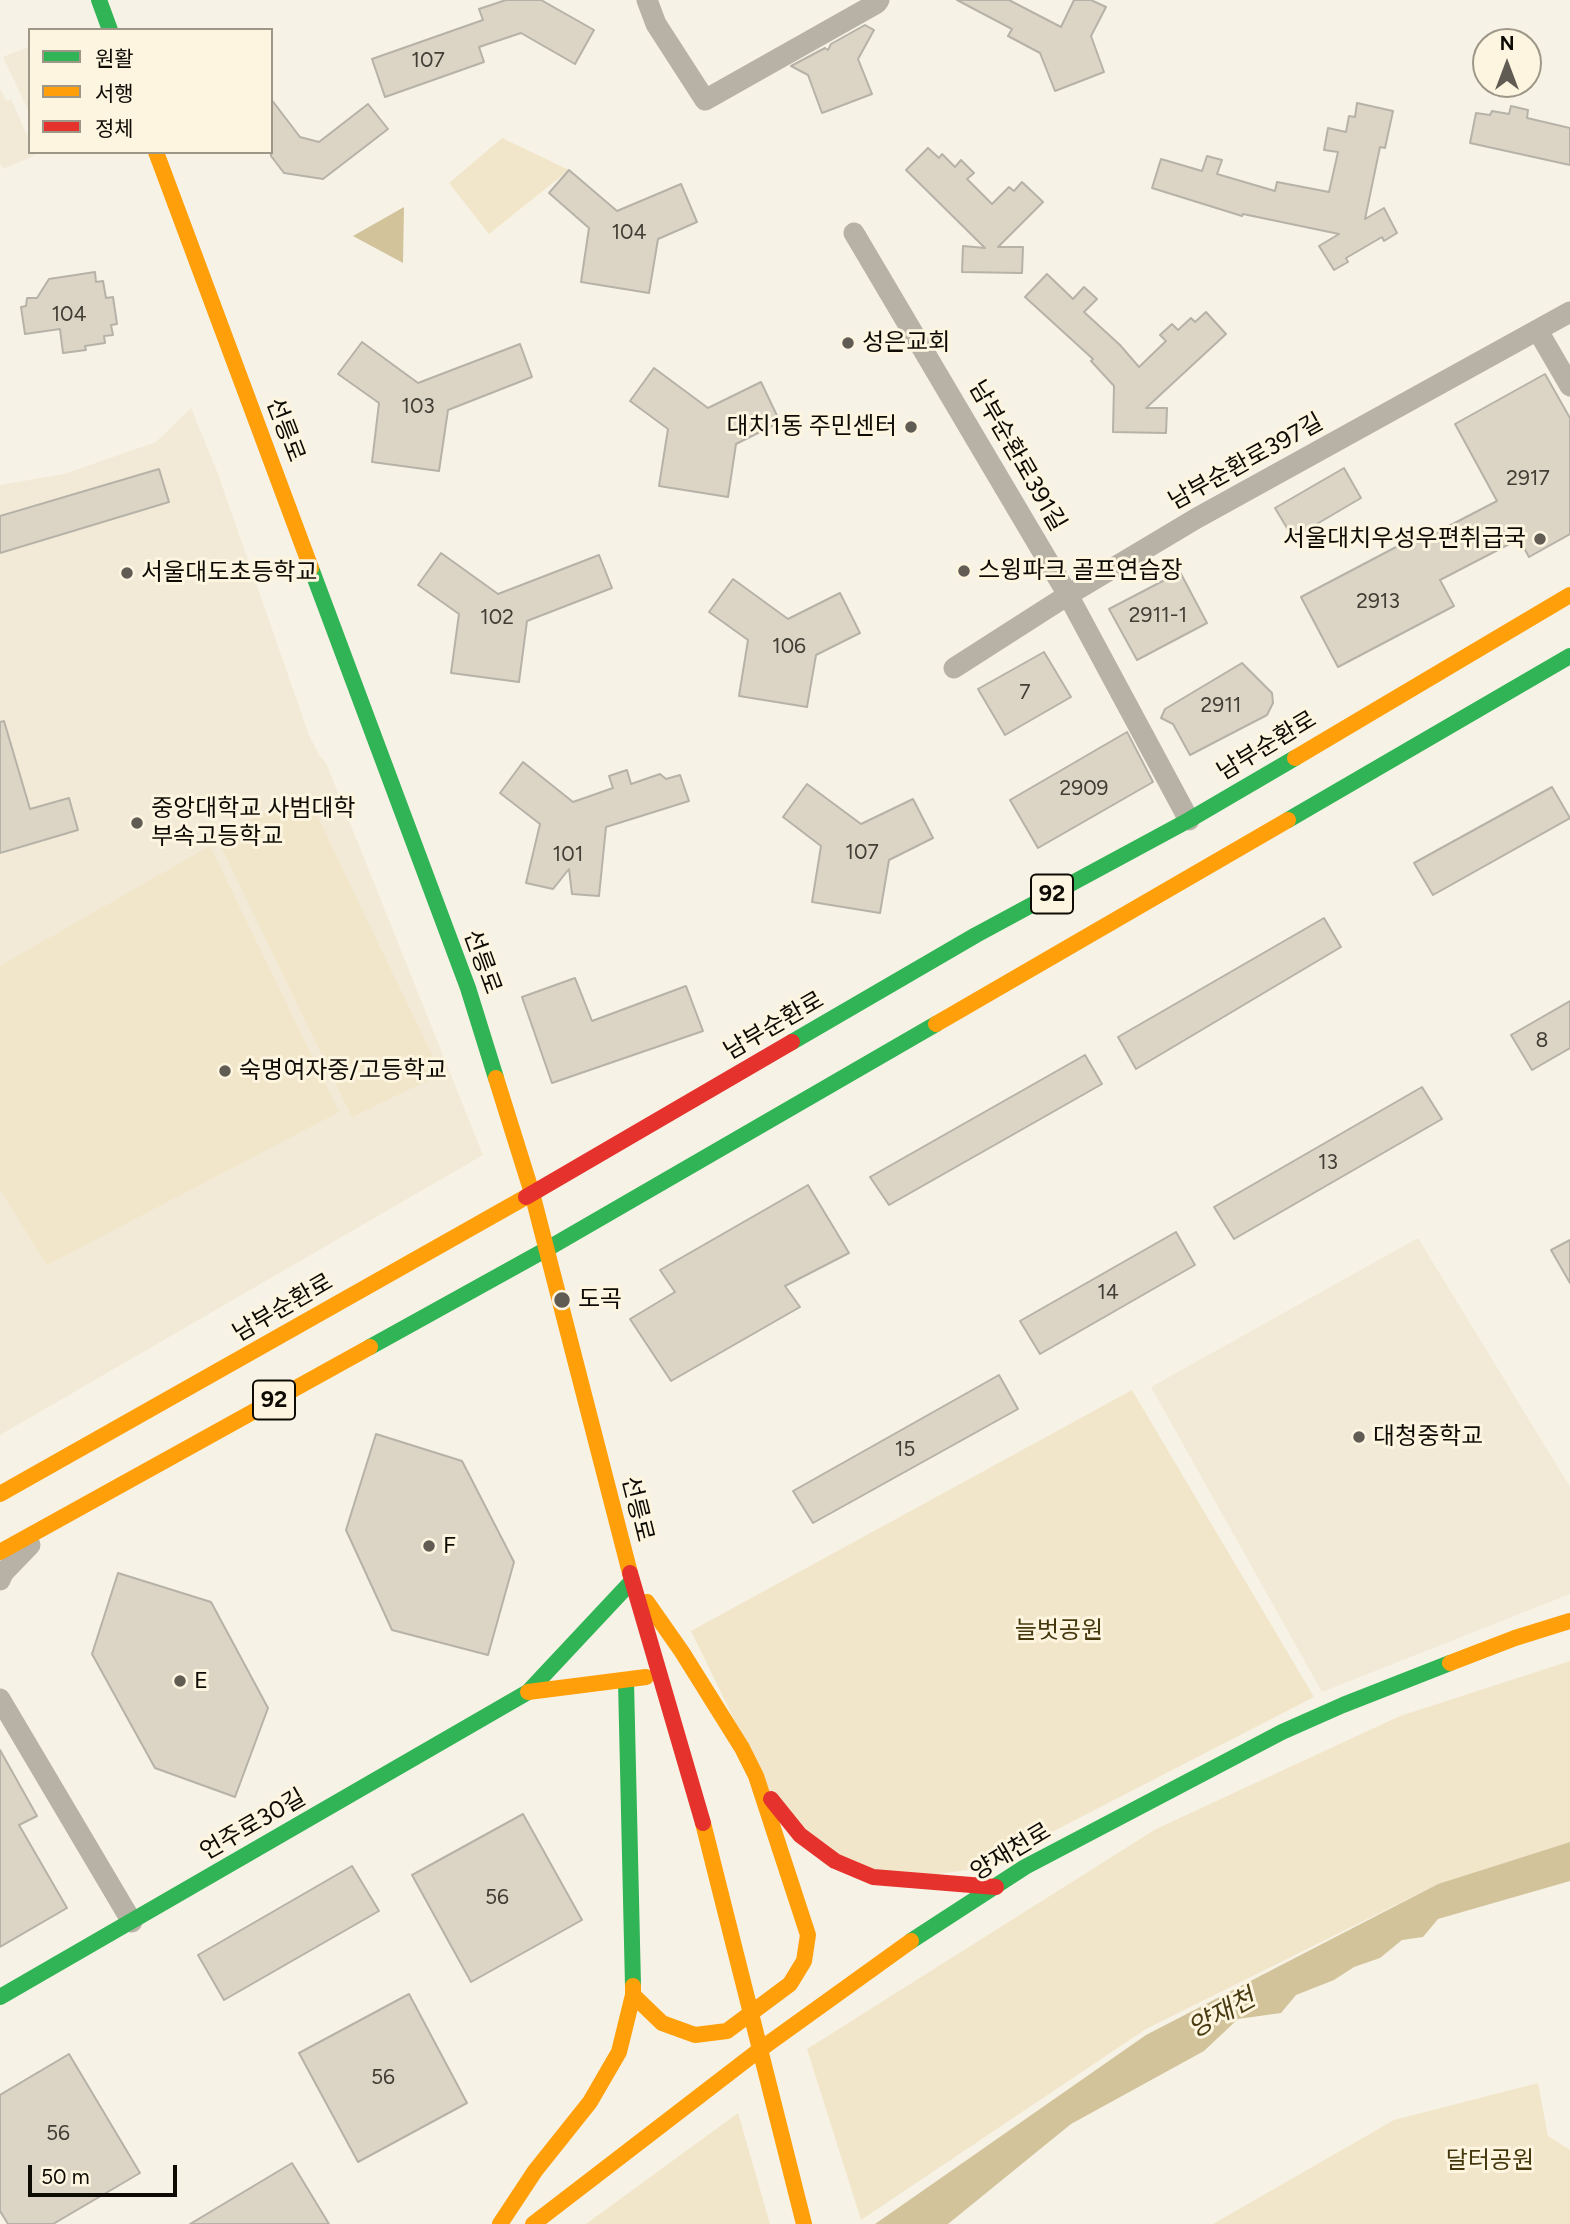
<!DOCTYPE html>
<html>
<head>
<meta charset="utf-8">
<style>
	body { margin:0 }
	#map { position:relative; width:1570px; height:2224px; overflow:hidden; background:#f7f2e6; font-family:Figtree,"Noto Sans KR",sans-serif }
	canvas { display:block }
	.legend { position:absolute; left:28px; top:28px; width:245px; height:126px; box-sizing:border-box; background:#fdf5e0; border:2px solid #9d9788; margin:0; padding:9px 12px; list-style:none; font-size:21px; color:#0e0b05 }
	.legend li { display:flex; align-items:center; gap:14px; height:35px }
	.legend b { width:35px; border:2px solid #9d9788 }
	.north { position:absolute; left:1472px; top:28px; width:70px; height:70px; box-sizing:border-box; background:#fdf5e0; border:2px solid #9d9788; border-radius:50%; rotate:0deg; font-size:19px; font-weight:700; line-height:28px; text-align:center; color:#0e0b05 }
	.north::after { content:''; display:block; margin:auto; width:24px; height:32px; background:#605c54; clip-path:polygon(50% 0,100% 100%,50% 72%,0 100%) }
	.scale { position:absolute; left:28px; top:2165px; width:149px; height:32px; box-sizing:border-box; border:4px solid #0e0b05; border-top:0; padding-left:9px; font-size:21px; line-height:24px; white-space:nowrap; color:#0e0b05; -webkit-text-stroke:5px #fdf5e0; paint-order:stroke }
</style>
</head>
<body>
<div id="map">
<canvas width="1570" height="2224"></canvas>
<ul class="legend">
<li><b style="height:9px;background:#30b455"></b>원활</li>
<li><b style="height:9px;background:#ff9f0a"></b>서행</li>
<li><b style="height:9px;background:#e5322d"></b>정체</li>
</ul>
<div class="north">N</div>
<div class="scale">50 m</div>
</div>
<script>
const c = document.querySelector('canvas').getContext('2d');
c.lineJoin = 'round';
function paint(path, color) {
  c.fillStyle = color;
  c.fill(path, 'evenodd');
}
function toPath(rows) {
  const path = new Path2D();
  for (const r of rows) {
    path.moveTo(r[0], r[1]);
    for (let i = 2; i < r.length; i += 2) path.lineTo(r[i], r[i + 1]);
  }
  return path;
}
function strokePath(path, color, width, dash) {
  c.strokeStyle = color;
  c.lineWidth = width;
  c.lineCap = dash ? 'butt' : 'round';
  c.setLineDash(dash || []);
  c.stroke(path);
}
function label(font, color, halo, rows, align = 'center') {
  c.font = font + ' Figtree,"Noto Sans KR",sans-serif';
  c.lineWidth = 6;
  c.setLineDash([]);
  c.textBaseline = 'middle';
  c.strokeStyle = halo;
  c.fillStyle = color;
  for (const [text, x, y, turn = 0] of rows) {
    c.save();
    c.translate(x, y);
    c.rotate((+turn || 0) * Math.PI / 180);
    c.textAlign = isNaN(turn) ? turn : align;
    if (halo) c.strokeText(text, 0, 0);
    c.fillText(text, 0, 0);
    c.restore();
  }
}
const built = toPath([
	[30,46,30,114,3,57],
	[0,88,6,101,11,99,30,142,30,152,34,152,36,155,3,169,0,163],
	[191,408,218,474,309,735,319,755,326,763,483,1155,0,1435,0,485,64,474,156,442],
	[1418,1238,1570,1487,1570,1594,1322,1692,1151,1387]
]);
const green = toPath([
	[502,138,569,170,489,234,449,183],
	[306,793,441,1074,352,1117,216,836],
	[210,846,339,1112,47,1265,0,1189,0,966],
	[1132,1390,1314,1697,982,1868,923,1876,856,1870,782,1818,691,1631],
	[1570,1661,1570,1842,1438,1884,1146,2029,861,2220,807,2049,1156,1829,1400,1716],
	[1538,2083,1548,2136,1570,2150,1570,2224,1213,2224,1394,2120],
	[738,2113,770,2224,586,2224]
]);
const water = toPath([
	[404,207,403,263,353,236],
	[1570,1842,1570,1881,1438,1919,1423,1937,1402,1940,1380,1958,1354,1967,1334,1980,1296,1995,1281,2013,1238,2019,1204,2051,1071,2124,948,2224,875,2224,1146,2035,1438,1884]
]);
const building = toPath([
	[506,0,541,0,594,30,575,64,521,33,479,47,484,62,385,97,372,59,483,20,479,9,506,0],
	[957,0,1009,0,1061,27,1074,0,1091,0,1106,7,1091,36,1104,72,1055,91,1040,53,1008,36,1012,29,957,0],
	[865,25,874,30,858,59,872,94,822,113,808,75,791,66,825,48,828,50,831,44,865,25],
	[271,99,300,137,319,142,368,104,388,129,323,179,284,173,271,156,271,99],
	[1357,103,1393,111,1385,148,1380,147,1365,219,1384,208,1397,233,1384,241,1382,237,1346,258,1348,262,1334,270,1319,246,1339,234,1243,214,1242,216,1152,188,1161,159,1202,171,1207,156,1222,160,1217,174,1275,191,1277,182,1329,192,1338,152,1324,150,1328,128,1346,132,1349,116,1355,117,1357,103],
	[1511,106,1528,110,1527,118,1570,128,1570,165,1470,143,1476,113,1490,115,1492,111,1509,114,1511,106],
	[928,148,939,158,942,154,955,167,961,160,974,173,967,179,992,204,1009,187,1014,191,1022,182,1043,202,998,247,1023,247,1022,273,962,272,963,246,985,248,906,170,928,148],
	[569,170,617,211,681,184,697,222,658,239,649,293,581,282,589,228,549,193,569,170],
	[95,272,96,282,103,281,106,298,113,297,117,324,111,325,113,335,104,336,105,343,85,346,86,350,63,353,60,329,25,334,21,307,26,306,27,298,37,298,49,279,95,272],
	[1047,274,1073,299,1084,287,1097,299,1084,312,1120,345,1139,367,1166,341,1160,335,1172,324,1178,330,1191,318,1195,322,1206,312,1226,334,1146,408,1167,408,1166,433,1113,432,1114,386,1091,361,1093,359,1025,297,1047,274],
	[362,342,418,383,520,344,532,377,448,410,439,471,372,462,379,403,338,374,362,342],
	[654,368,708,408,761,382,780,422,736,444,728,497,659,486,668,429,630,401,654,368],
	[1545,374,1570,418,1570,534,1529,557,1519,539,1440,580,1454,606,1338,667,1301,597,1417,536,1420,541,1497,501,1455,424,1545,374],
	[1344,468,1361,498,1293,538,1275,508,1344,468],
	[159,469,169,502,0,553,0,516,159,469],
	[441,553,498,594,599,555,612,588,527,621,519,682,451,673,459,614,418,585,441,553],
	[1180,572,1207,623,1137,660,1109,609,1180,572],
	[733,579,788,619,840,593,860,633,816,655,807,707,739,696,748,640,709,612,733,579],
	[1044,652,1071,697,1005,735,978,689,1044,652],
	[1242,663,1272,693,1273,703,1267,715,1190,755,1173,724,1161,718,1165,709,1242,663],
	[4,721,30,809,69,798,78,830,0,853,0,722,4,721],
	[1127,732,1153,782,1038,848,1010,800,1127,732],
	[523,762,573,802,613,788,609,776,627,770,631,784,660,774,666,779,680,775,689,801,606,827,599,896,572,894,569,869,553,889,526,883,540,824,500,793,523,762],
	[807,784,861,824,913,799,933,838,889,860,880,913,812,902,821,846,783,817,807,784],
	[1552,787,1570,818,1433,895,1414,863,1552,787],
	[1324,918,1341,947,1136,1069,1118,1037,1324,918],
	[575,978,592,1021,686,986,703,1031,552,1083,522,997,575,978],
	[1570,1001,1570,1048,1532,1070,1511,1035,1570,1001],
	[1085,1055,1102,1084,889,1205,870,1177,1085,1055],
	[1422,1087,1442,1119,1234,1239,1214,1207,1422,1087],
	[808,1185,849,1253,785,1286,800,1307,671,1381,630,1319,675,1292,660,1270,808,1185],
	[1176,1232,1195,1265,1040,1354,1020,1321,1176,1232],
	[1570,1240,1570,1283,1551,1250,1570,1240],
	[999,1375,1018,1409,813,1523,793,1491,999,1375],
	[376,1434,462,1461,514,1562,488,1655,392,1630,346,1530,376,1434],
	[118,1573,211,1602,268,1708,235,1797,155,1768,92,1654,118,1573],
	[0,1750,37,1816,19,1825,67,1908,0,1947,0,1750],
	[523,1814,582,1920,471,1982,412,1875,523,1814],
	[352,1866,379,1911,224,2000,198,1955,352,1866],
	[409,1994,467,2103,358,2162,299,2053,409,1994],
	[69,2054,140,2173,53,2224,8,2224,0,2211,0,2095,69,2054],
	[292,2163,329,2224,190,2224,292,2163]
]);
const street = toPath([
	[647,0,656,24,705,100,877,3,879,0],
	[854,233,1068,595,1189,820],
	[1538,331,1570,386],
	[954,668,1068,595,1197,518,1570,312],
	[0,1580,3,1573,30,1545],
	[0,1699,132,1922]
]);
const fast = toPath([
	[99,0,110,30],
	[311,568,468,988,496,1078],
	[1288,820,1570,656],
	[792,1042,976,935,1189,820,1295,758],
	[370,1347,547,1249,936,1024],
	[626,1681,633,1986],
	[911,1941,1025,1867,1282,1732,1343,1705,1450,1663],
	[0,1997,528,1692,632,1581]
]);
const slow = toPath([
	[156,152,311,568],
	[1295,758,1570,595],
	[936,1024,1288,820],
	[496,1078,532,1193,630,1573],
	[0,1494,526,1197],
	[0,1552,370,1347],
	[1450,1663,1515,1638,1570,1621],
	[528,1692,646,1677],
	[703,1823,804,2224],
	[633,1995,662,2023,695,2035,727,2031,790,1984,804,1961,808,1935,756,1776,742,1748,682,1652,647,1602],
	[500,2224,535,2171,590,2102,619,2052,633,1995,633,1986],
	[533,2224,758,2051,911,1941]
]);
const jam = toPath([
	[526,1197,792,1042],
	[630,1573,703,1823],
	[771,1799,800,1835,835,1861,873,1877,996,1887]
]);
const markers = [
	[848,343,7,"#605c54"],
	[911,427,7,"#605c54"],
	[1540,539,7,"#605c54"],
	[964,571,7,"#605c54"],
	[127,573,7,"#605c54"],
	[137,823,7,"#605c54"],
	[225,1071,7,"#605c54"],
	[562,1300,9,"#605c54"],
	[1359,1437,7,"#605c54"],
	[429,1546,7,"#605c54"],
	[180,1681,7,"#605c54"]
];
const numberNames = [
	["107",428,61],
	["104",629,233],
	["104",69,315],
	["103",418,407],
	["2917",1528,479],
	["2913",1378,602],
	["2911-1",1158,616],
	["102",497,618],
	["106",789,647],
	["7",1025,693],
	["2911",1221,706],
	["2909",1084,789],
	["107",862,853],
	["101",568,855],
	["8",1542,1041],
	["13",1328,1163],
	["14",1108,1293],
	["15",905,1450],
	["56",497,1898],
	["56",383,2078],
	["56",58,2134]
];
const shields = [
	[1052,894,42],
	[274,1400,42]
];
const shieldNames = [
	["92",1052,894],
	["92",274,1400]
];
const poiNames = [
	["성은교회",862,343],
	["대치1동 주민센터",897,427,"right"],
	["서울대치우성우편취급국",1526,539,"right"],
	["스윙파크 골프연습장",978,571],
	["서울대도초등학교",141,573],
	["중앙대학교 사범대학",151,809],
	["부속고등학교",151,837],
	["숙명여자중/고등학교",239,1071],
	["도곡",578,1300],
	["대청중학교",1373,1437],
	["F",443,1546],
	["E",194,1681]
];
const streetNames = [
	["선릉로",285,430,69],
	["남부순환로391길",1017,456,60],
	["남부순환로397길",1246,462,-29],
	["남부순환로",1267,746,-31],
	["선릉로",482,962,70],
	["남부순환로",774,1026,-30],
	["남부순환로",283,1308,-30],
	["선릉로",637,1509,76],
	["언주로30길",253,1825,-30],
	["양재천로",1011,1852,-31]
];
const parkNames = [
	["늘벗공원",1059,1631],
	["달터공원",1490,2161]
];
const waterNames = [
	["양재천",1222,2014,-29]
];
paint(built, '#f2ead6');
paint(green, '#f2e6ca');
paint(water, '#d2c39b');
paint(building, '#dcd5c6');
strokePath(building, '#b6b2a8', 2);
strokePath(street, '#b7b2a5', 21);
strokePath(fast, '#30b455', 16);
strokePath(slow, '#ff9f0a', 16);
strokePath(jam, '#e5322d', 16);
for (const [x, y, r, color] of markers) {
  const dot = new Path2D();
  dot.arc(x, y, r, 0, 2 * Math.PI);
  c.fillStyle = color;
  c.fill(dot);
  strokePath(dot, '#fdf5e0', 2.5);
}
label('21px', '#423e35', null, numberNames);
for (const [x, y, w] of shields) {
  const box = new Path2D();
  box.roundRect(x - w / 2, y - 19.5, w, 39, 5);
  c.fillStyle = '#fdf5e0';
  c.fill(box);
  strokePath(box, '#0e0b05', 2);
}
label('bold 23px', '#0e0b05', null, shieldNames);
label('24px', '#0e0b05', '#fdf5e0', poiNames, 'left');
label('24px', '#0e0b05', '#fdf5e0', streetNames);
label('24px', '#45370c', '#fdf5e0', parkNames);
label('italic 26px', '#483a10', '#fdf5e0', waterNames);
</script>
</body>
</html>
